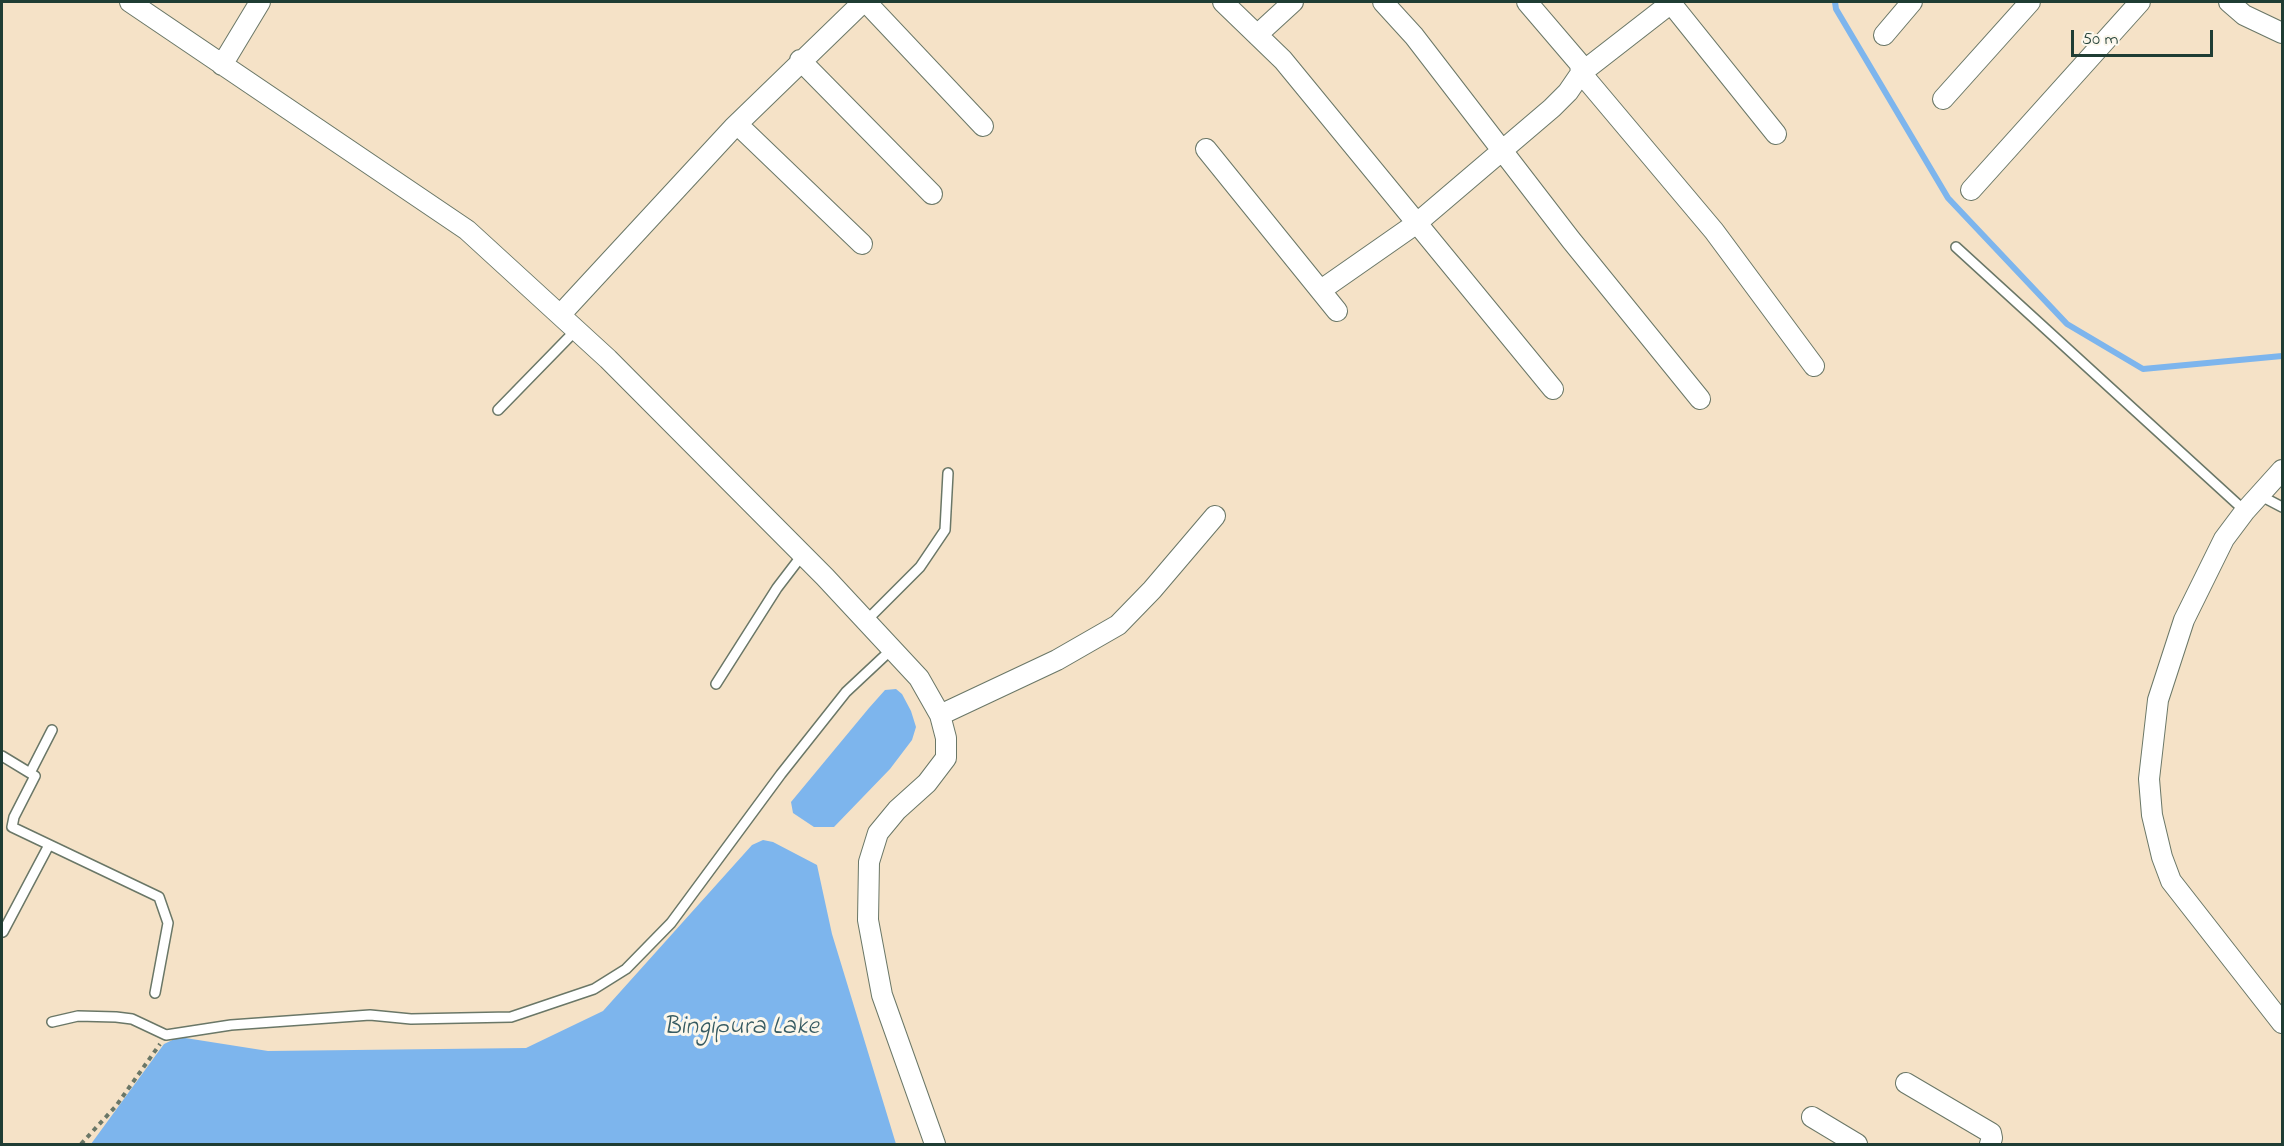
<!DOCTYPE html>
<html>
<head>
<meta charset="utf-8">
<style>
	body { margin:0 }
	#map { position:relative; width:2284px; height:1146px; overflow:hidden; background:#f5e2c7; font-family:"Indie Flower",sans-serif }
	canvas { display:block }
	.frame { position:absolute; inset:0; border:3px solid #1f3d34; pointer-events:none }
	.scale { position:absolute; left:2071px; top:30px; width:142px; height:27px; box-sizing:border-box; border:3px solid #1f3d34; border-top:0; padding-left:8px; font-size:18px; line-height:21px; white-space:nowrap; color:#1f3d34; -webkit-text-stroke:4px #fbf7ec; paint-order:stroke }
</style>
</head>
<body>
<div id="map">
<canvas width="2284" height="1146"></canvas>
<div class="frame"></div>
<div class="scale">50 m</div>
</div>
<script>
const c = document.querySelector('canvas').getContext('2d');
c.lineJoin = 'round';
function paint(path, color) {
  c.fillStyle = color;
  c.fill(path, 'evenodd');
}
function toPath(rows) {
  const path = new Path2D();
  for (const r of rows) {
    path.moveTo(r[0], r[1]);
    for (let i = 2; i < r.length; i += 2) path.lineTo(r[i], r[i + 1]);
  }
  return path;
}
function strokePath(path, color, width, dash) {
  c.strokeStyle = color;
  c.lineWidth = width;
  c.lineCap = dash ? 'butt' : 'round';
  c.setLineDash(dash || []);
  c.stroke(path);
}
function label(font, color, halo, rows, align = 'center') {
  c.font = font + ' "Indie Flower",sans-serif';
  c.lineWidth = 6;
  c.setLineDash([]);
  c.textBaseline = 'middle';
  c.strokeStyle = halo;
  c.fillStyle = color;
  for (const [text, x, y, turn = 0] of rows) {
    c.save();
    c.translate(x, y);
    c.rotate((+turn || 0) * Math.PI / 180);
    c.textAlign = isNaN(turn) ? turn : align;
    if (halo) c.strokeText(text, 0, 0);
    c.fillText(text, 0, 0);
    c.restore();
  }
}
const water = toPath([
	[896,689,902,694,911,711,916,727,912,740,890,769,834,827,814,827,793,813,791,802,869,708,885,690],
	[763,840,773,842,817,865,832,934,896,1144,91,1144,164,1044,179,1037,268,1051,526,1048,603,1011,752,845]
]);
const stream = toPath([
	[1835,2,1836,9,1948,198,2067,324,2143,369,2282,356]
]);
const path = toPath([
	[81,1144,116,1106,160,1044]
]);
const lane = toPath([
	[1956,247,2245,511],
	[498,410,577,329],
	[2259,495,2282,507],
	[867,620,920,567,945,530,948,473],
	[716,684,777,588,803,554],
	[2,756,35,776,14,817,12,827,159,897,168,923,155,993],
	[31,771,52,730],
	[3,932,49,845],
	[52,1022,78,1016,116,1017,132,1019,166,1035,231,1025,370,1015,411,1019,511,1017,594,989,626,969,671,923,781,774,846,692,893,648]
]);
const street = toPath([
	[130,2,467,230,608,359,825,577,919,678,940,715,946,738,946,758,927,783,897,810,878,833,869,862,868,920,882,995,935,1144],
	[866,2,983,126],
	[1223,2,1283,60,1553,389],
	[1383,2,1414,36,1571,240,1700,399],
	[1527,2,1580,64,1581,73,1714,231,1814,366],
	[1670,2,1776,134],
	[2229,2,2244,15,2282,33],
	[1257,35,1293,2],
	[1884,35,1912,2],
	[800,60,932,194],
	[222,65,260,2],
	[1943,99,2030,2],
	[737,124,862,244],
	[1206,149,1337,311],
	[1971,190,2140,2],
	[1321,290,1417,223,1552,108,1568,92,1581,73,1671,3],
	[561,314,733,128,863,2],
	[2282,470,2245,511,2224,539,2184,620,2158,700,2149,779,2152,815,2162,857,2171,881,2282,1023],
	[940,715,1057,660,1118,625,1152,590,1215,516],
	[1906,1083,1991,1133,1992,1138,1990,1144],
	[1812,1117,1857,1144]
]);
const waterNames = [
	["Bingipura Lake",741,1029]
];
paint(water, '#7db5ed');
strokePath(stream, '#7db5ed', 6);
strokePath(lane, '#6a7767', 12);
strokePath(street, '#6a7767', 22);
strokePath(path, '#6a7767', 4, [4.5, 4.5]);
strokePath(lane, '#fff', 9);
strokePath(street, '#fff', 20);
label('italic 26px', '#365b62', '#fbf7ec', waterNames);
</script>
</body>
</html>
